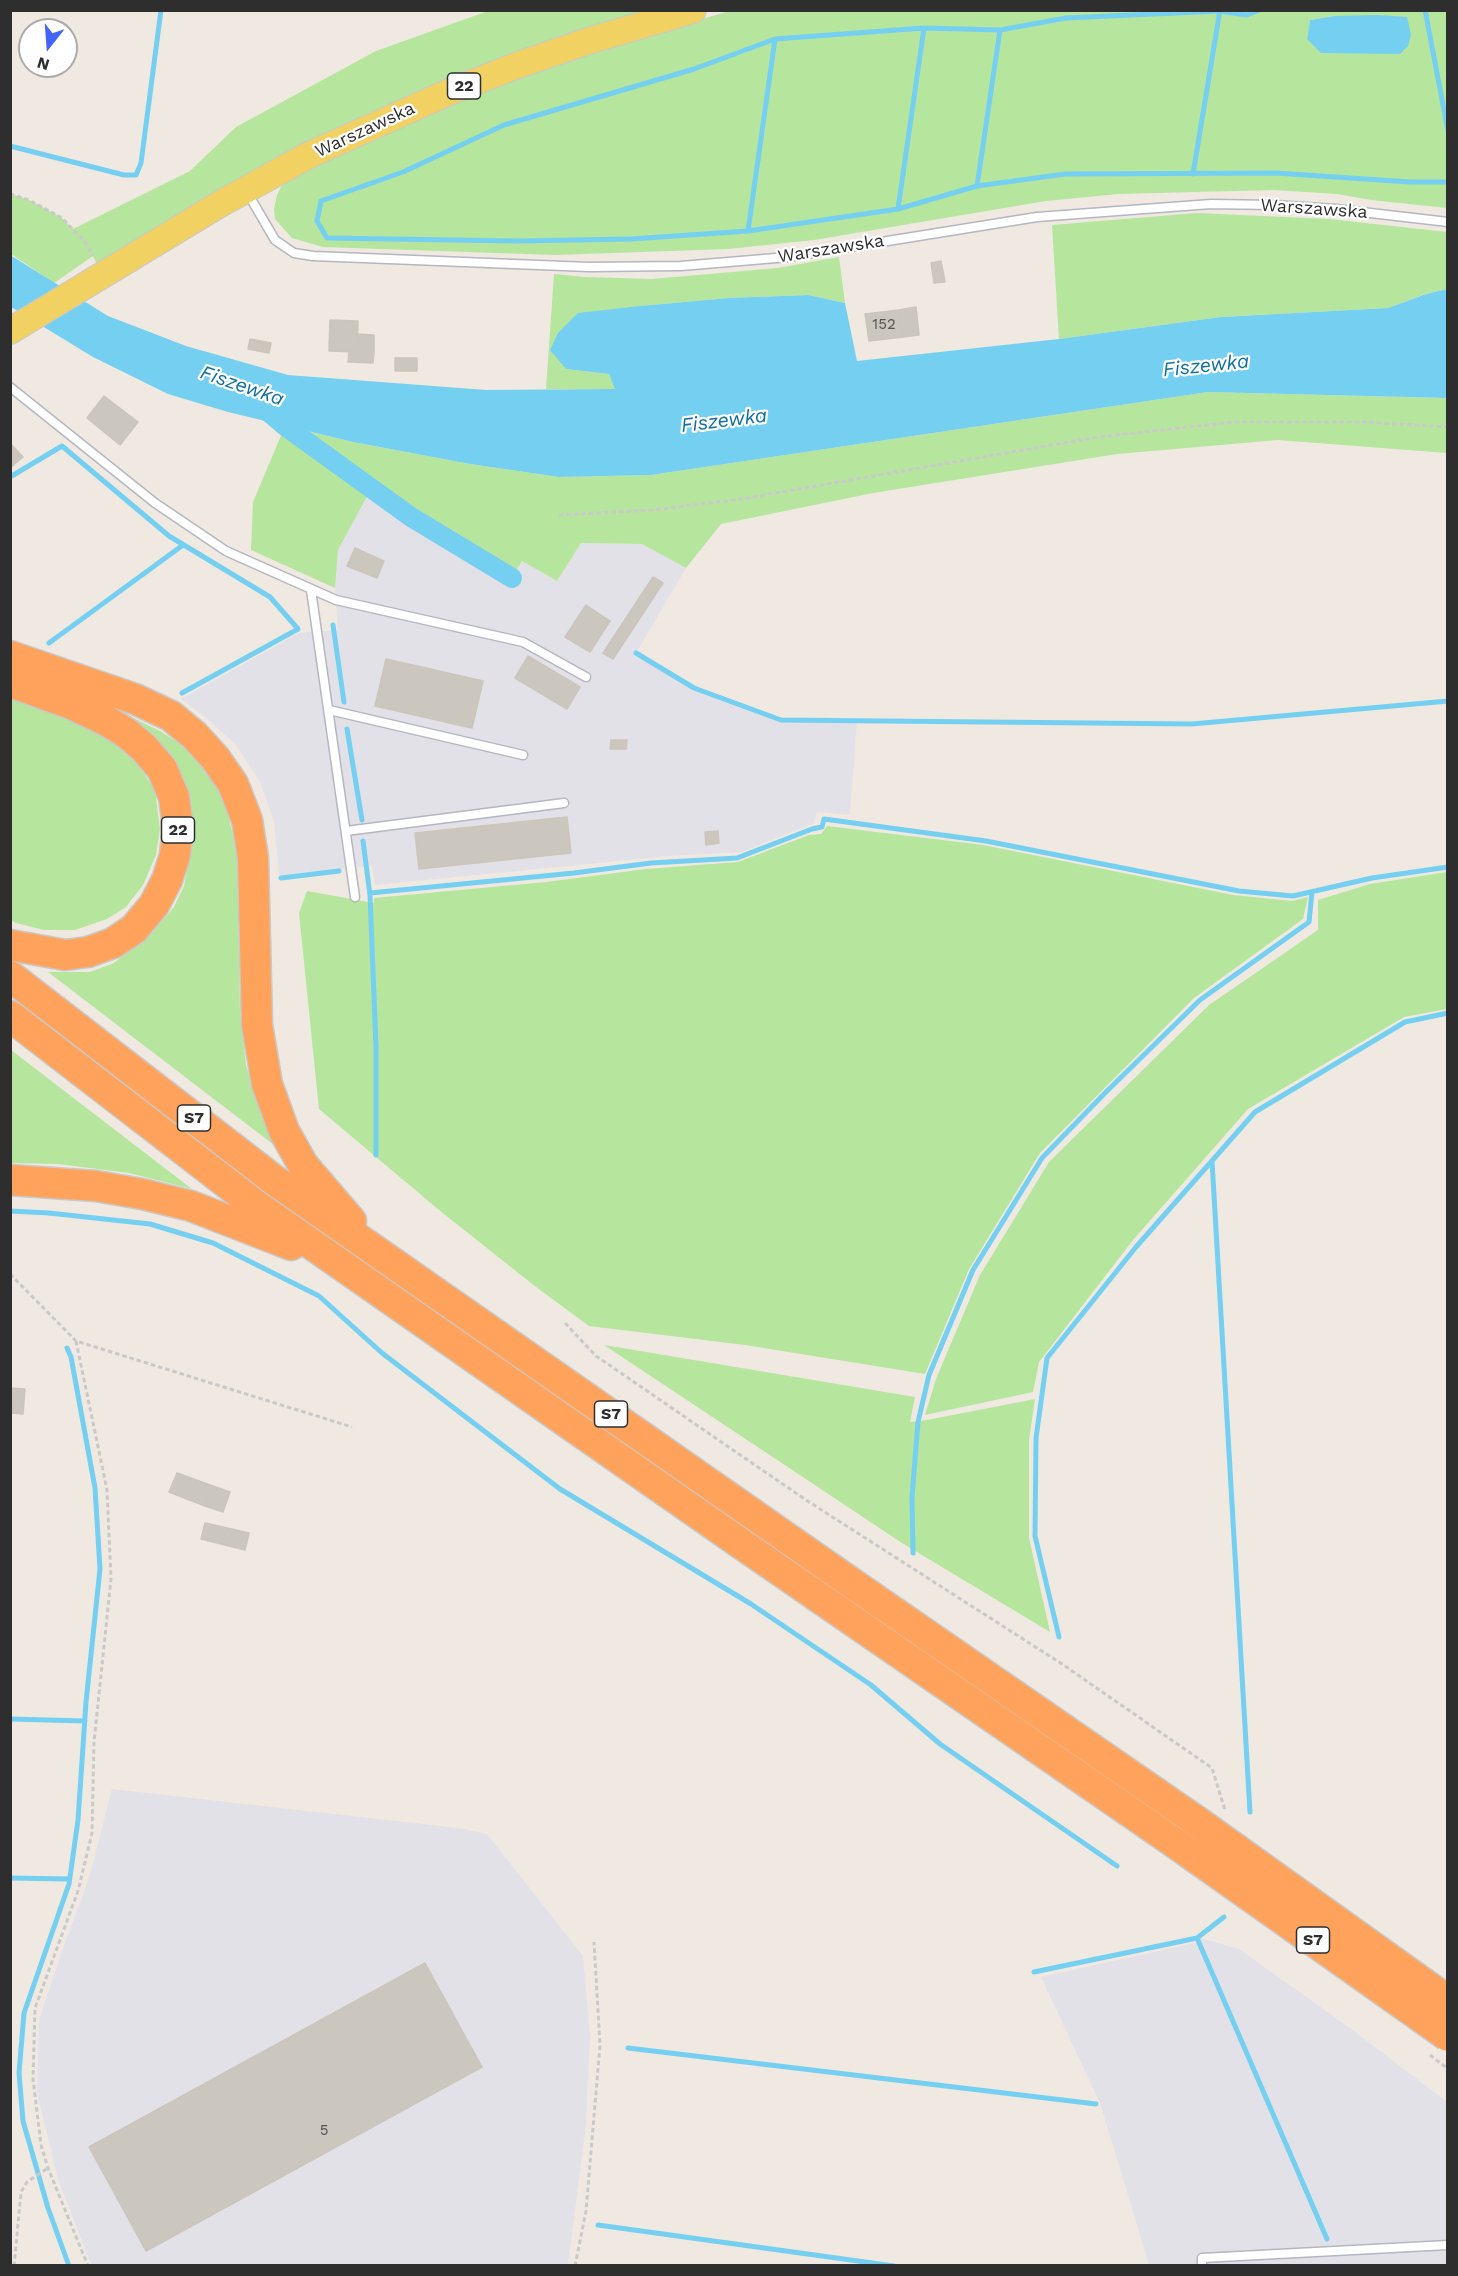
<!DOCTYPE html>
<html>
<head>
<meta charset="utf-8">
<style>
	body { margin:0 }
	#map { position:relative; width:1458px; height:2276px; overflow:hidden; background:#efe9e1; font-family:"Work Sans",sans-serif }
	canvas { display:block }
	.frame { position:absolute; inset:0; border:12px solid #2e2e2e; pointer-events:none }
	.north { position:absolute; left:18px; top:18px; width:60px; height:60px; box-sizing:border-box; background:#fff; border:2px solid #ababab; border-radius:50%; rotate:197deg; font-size:16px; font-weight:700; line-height:24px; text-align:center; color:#2e2e2e }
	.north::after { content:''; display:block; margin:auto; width:21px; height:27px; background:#4264fb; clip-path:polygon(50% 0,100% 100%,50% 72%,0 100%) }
</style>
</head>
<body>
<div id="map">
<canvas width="1458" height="2276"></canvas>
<div class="frame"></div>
<div class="north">N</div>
</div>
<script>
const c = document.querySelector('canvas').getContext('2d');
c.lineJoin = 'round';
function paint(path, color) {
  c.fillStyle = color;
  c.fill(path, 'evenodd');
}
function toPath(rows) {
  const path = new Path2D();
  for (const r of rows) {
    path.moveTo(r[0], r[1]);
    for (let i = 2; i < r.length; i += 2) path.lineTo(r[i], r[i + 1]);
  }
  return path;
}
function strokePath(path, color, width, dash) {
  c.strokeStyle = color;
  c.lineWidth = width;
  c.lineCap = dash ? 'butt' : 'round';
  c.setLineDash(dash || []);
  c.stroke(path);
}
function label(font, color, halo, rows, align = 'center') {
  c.font = font + ' "Work Sans",sans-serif';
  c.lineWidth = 4.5;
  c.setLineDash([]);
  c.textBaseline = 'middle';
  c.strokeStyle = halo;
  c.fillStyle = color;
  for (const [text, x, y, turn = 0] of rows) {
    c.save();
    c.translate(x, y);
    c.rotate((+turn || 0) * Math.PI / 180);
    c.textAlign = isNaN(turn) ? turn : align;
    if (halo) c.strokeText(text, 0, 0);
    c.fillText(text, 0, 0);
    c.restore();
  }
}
const industrial = toPath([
	[371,488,411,517,512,578,522,561,557,581,581,543,642,544,686,568,636,653,694,688,781,720,857,720,850,815,817,812,814,823,742,852,669,856,375,885,372,866,279,875,274,822,260,782,236,745,211,722,181,699,299,633,338,630,335,588,338,550],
	[112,1789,458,1828,487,1834,583,1956,590,2036,586,2124,568,2265,91,2265,58,2179,37,2093,39,2020,61,1954,89,1878],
	[1201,1938,1239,1949,1350,2028,1447,2102,1447,2265,1149,2265,1100,2103,1041,1977,1195,1943]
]);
const green = toPath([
	[488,11,655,11,560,39,99,268,93,256,54,283,11,254,10,194,29,200,62,218,73,229,190,171,236,127,376,51],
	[730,11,1447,11,1447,208,1371,200,1337,194,1274,190,1118,194,1046,201,814,240,728,249,555,255,323,247,292,238,275,219,274,209,277,195,282,185,290,178,369,137,497,84,599,48],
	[1334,16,1358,53,1322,53,1307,39,1310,20],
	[1197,213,1329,219,1447,232,1447,289,1425,294,1388,308,1221,317,1059,339,1052,225],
	[839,257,845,303,808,295,729,298,640,306,566,369,609,374,616,389,546,389,554,274,585,277,652,279,778,268],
	[1208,392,1447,398,1447,453,1278,440,1117,454,873,493,721,524,686,568,642,544,581,543,557,581,522,561,512,578,411,517,371,489,338,550,335,588,251,550,253,502,285,426,353,442,470,464,559,477,651,475],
	[10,697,63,716,106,736,136,760,155,791,160,829,156,855,143,885,126,907,107,919,75,930,44,930,16,923,11,920],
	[113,708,160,731,186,748,211,774,227,811,237,852,240,1014,246,1065,261,1115,274,1145,48,972,90,972,114,963,150,935,174,907,184,886,194,837,191,799,184,779,165,748,147,730],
	[827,826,983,845,1233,895,1292,901,1308,897,1303,919,1194,998,1040,1153,969,1269,925,1374,745,1345,589,1326,536,1287,439,1210,319,1109,299,913,307,891,374,903,374,898,546,882,646,869,738,862,809,835,821,834],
	[1447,872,1447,1009,1404,1017,1248,1109,1133,1240,1039,1362,1033,1392,925,1415,936,1379,980,1275,1049,1162,1209,1005,1318,930,1318,900,1370,884],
	[11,1050,162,1166,192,1189,129,1173,58,1164,11,1163],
	[604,1345,915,1397,910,1422,927,1420,1035,1399,1029,1440,1029,1538,1050,1632,902,1543]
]);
const water = toPath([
	[1378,15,1407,17,1411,35,1408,46,1400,54,1321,53,1307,39,1310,20,1334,16],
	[10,255,108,316,186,346,288,375,486,390,615,389,609,374,566,369,550,350,558,333,578,313,640,306,729,298,808,295,845,303,857,361,1059,339,1221,317,1388,308,1426,294,1447,289,1447,398,1208,392,651,475,559,477,470,464,353,442,228,412,168,394,93,357,11,307]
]);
const stream = toPath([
	[1259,10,1247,15,1219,11,1066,18,1000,30,924,28,775,39,694,69,504,125,403,172,321,201,317,221,327,238,517,241,631,239,748,231,898,209,977,186,1065,174,1276,173,1410,182,1448,182],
	[1425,10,1448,131],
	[10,146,124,175,136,175,141,163,161,10],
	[1193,174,1220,10],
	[977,186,1000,30],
	[898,209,924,28],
	[748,231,775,39],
	[10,477,62,446,169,536,270,597,298,629,182,693],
	[333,625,344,702],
	[49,643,183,545],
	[636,653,694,688,781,720,1192,724,1448,701],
	[347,729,362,820],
	[363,841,370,895,376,1047,376,1155],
	[281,878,339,871],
	[370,893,574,873,651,863,737,858,812,829,822,827,824,819,986,841,1239,891,1293,896,1372,878,1448,867],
	[1212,1161,1250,1812],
	[10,1211,49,1213,150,1224,213,1243,319,1296,382,1353,560,1489,751,1604,871,1685,940,1744,1117,1866],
	[67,1348,71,1357,95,1488,100,1569,86,1702,78,1820,69,1884,24,2013,19,2073,23,2121,48,2208,69,2266],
	[913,1553,912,1497,918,1422,929,1375,973,1270,1042,1158,1106,1092,1200,1000,1309,922,1312,892],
	[1059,1637,1035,1536,1036,1438,1047,1358,1136,1247,1255,1112,1405,1022,1448,1013],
	[10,1719,85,1721],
	[10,1878,69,1879],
	[1197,1938,1327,2239],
	[1034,1972,1197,1938,1224,1917],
	[628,2048,1096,2104],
	[598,2225,894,2266]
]);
const canal = toPath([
	[265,409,285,426,411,517,512,578]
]);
const building = toPath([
	[941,261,945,282,934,283,931,263,941,261],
	[916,307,919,335,903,337,899,310,916,307],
	[899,310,903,337,869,341,865,314,899,310],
	[330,320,358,321,357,352,329,351,330,320],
	[358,334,374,335,374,353,357,352,358,334],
	[250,339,271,343,269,353,248,349,250,339],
	[349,351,374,353,373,363,348,362,349,351],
	[395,358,417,358,417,371,395,371,395,358],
	[104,396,138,422,120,445,87,418,104,396],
	[10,443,23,457,10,468,10,443],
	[355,548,384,561,377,578,347,566,355,548],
	[653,577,663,583,613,659,603,653,653,577],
	[586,605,610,621,590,652,565,637,586,605],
	[528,656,580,687,567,709,515,678,528,656],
	[386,659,483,681,472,728,375,706,386,659],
	[611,740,627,740,626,749,610,749,611,740],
	[567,817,571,853,419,869,415,833,567,817],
	[718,831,719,843,706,845,705,832,718,831],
	[10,1388,25,1389,23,1414,10,1413,10,1388],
	[177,1473,213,1486,205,1506,169,1492,177,1473],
	[213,1486,230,1492,223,1512,205,1506,213,1486],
	[205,1523,249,1533,245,1550,201,1539,205,1523],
	[425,1963,482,2067,146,2251,89,2147,425,1963]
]);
const path = toPath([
	[10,194,29,200,62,218,85,242,93,256],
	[559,515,653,510,741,499,1098,437,1234,422,1365,422,1448,427],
	[10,1274,76,1341,352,1427],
	[565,1323,596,1356,806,1500,1062,1664,1212,1768,1225,1810],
	[76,1341,107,1490,111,1579,94,1742,92,1833,78,1891,35,2008,33,2079,41,2145,48,2168,88,2266],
	[1430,2055,1448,2069],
	[14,2266,21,2192,27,2182,48,2168],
	[575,2266,586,2211,600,2045,594,1942]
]);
const service = toPath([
	[247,192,275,240,294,253,313,256,589,267,681,266,788,257,1037,217,1211,204,1275,205,1336,209,1448,222],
	[10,387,155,503,226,551,336,600,523,642,586,677],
	[311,590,355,897],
	[329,710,523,755],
	[346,831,564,803],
	[1202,2266,1202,2258,1448,2245]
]);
const primary = toPath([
	[10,331,220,204,307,156,449,92,518,65,588,41,693,10]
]);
const motorway = toPath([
	[10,656,135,699,171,716,195,736,215,758,233,784,247,820,253,858,257,1025,267,1084,284,1131,303,1165,351,1221],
	[10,682,71,704,105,720,125,732,144,748,162,769,174,797,178,828,175,855,167,880,154,905,134,929,113,943,88,952,65,955,10,945],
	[10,976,274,1180,840,1575,1195,1820],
	[10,1016,254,1204,740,1543,1178,1845],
	[10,1180,96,1186,142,1194,191,1206,291,1245]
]);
const motorwayBridge = toPath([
	[1195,1820,1448,2001],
	[1178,1845,1448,2036]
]);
const numberNames = [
	["152",884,325],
	["5",324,2131]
];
const shields = [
	[464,86,33],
	[178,830,33],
	[194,1118,33],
	[611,1414,33],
	[1313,1940,33]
];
const shieldNames = [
	["22",464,86],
	["22",178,830],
	["S7",194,1118],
	["S7",611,1414],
	["S7",1313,1940]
];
const streetNames = [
	["Warszawska",365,130,-25],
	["Warszawska",1314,209,4],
	["Warszawska",831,249,-9]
];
const waterNames = [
	["Fiszewka",1206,366,-6],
	["Fiszewka",242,386,19],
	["Fiszewka",724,421,-7]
];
paint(industrial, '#e3e1e8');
paint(green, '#b6e59e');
paint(water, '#75cff0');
strokePath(stream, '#75cff0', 5);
strokePath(canal, '#75cff0', 20);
paint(building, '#cbc7bf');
strokePath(building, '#cbc5ba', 1.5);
strokePath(service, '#b4b7c1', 11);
strokePath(primary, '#c9c9c9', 28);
strokePath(motorway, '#c9c9c9', 33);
strokePath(path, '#c9c9c9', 3, [4.5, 3]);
strokePath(service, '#fff', 8);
strokePath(primary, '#f2d163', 26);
strokePath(motorway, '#ffa35c', 30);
strokePath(motorwayBridge, '#c9c9c9', 33, []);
strokePath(motorwayBridge, '#ffa35c', 30);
label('15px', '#555452', null, numberNames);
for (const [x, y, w] of shields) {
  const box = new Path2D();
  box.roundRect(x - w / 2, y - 13, w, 26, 4.5);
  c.fillStyle = '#fff';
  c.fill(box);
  strokePath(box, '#2e2e2e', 1.5);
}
label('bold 16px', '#2e2e2e', null, shieldNames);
label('18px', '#2e2e2e', '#fff', streetNames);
label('italic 20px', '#0d6fa3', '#fff', waterNames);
</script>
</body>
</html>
